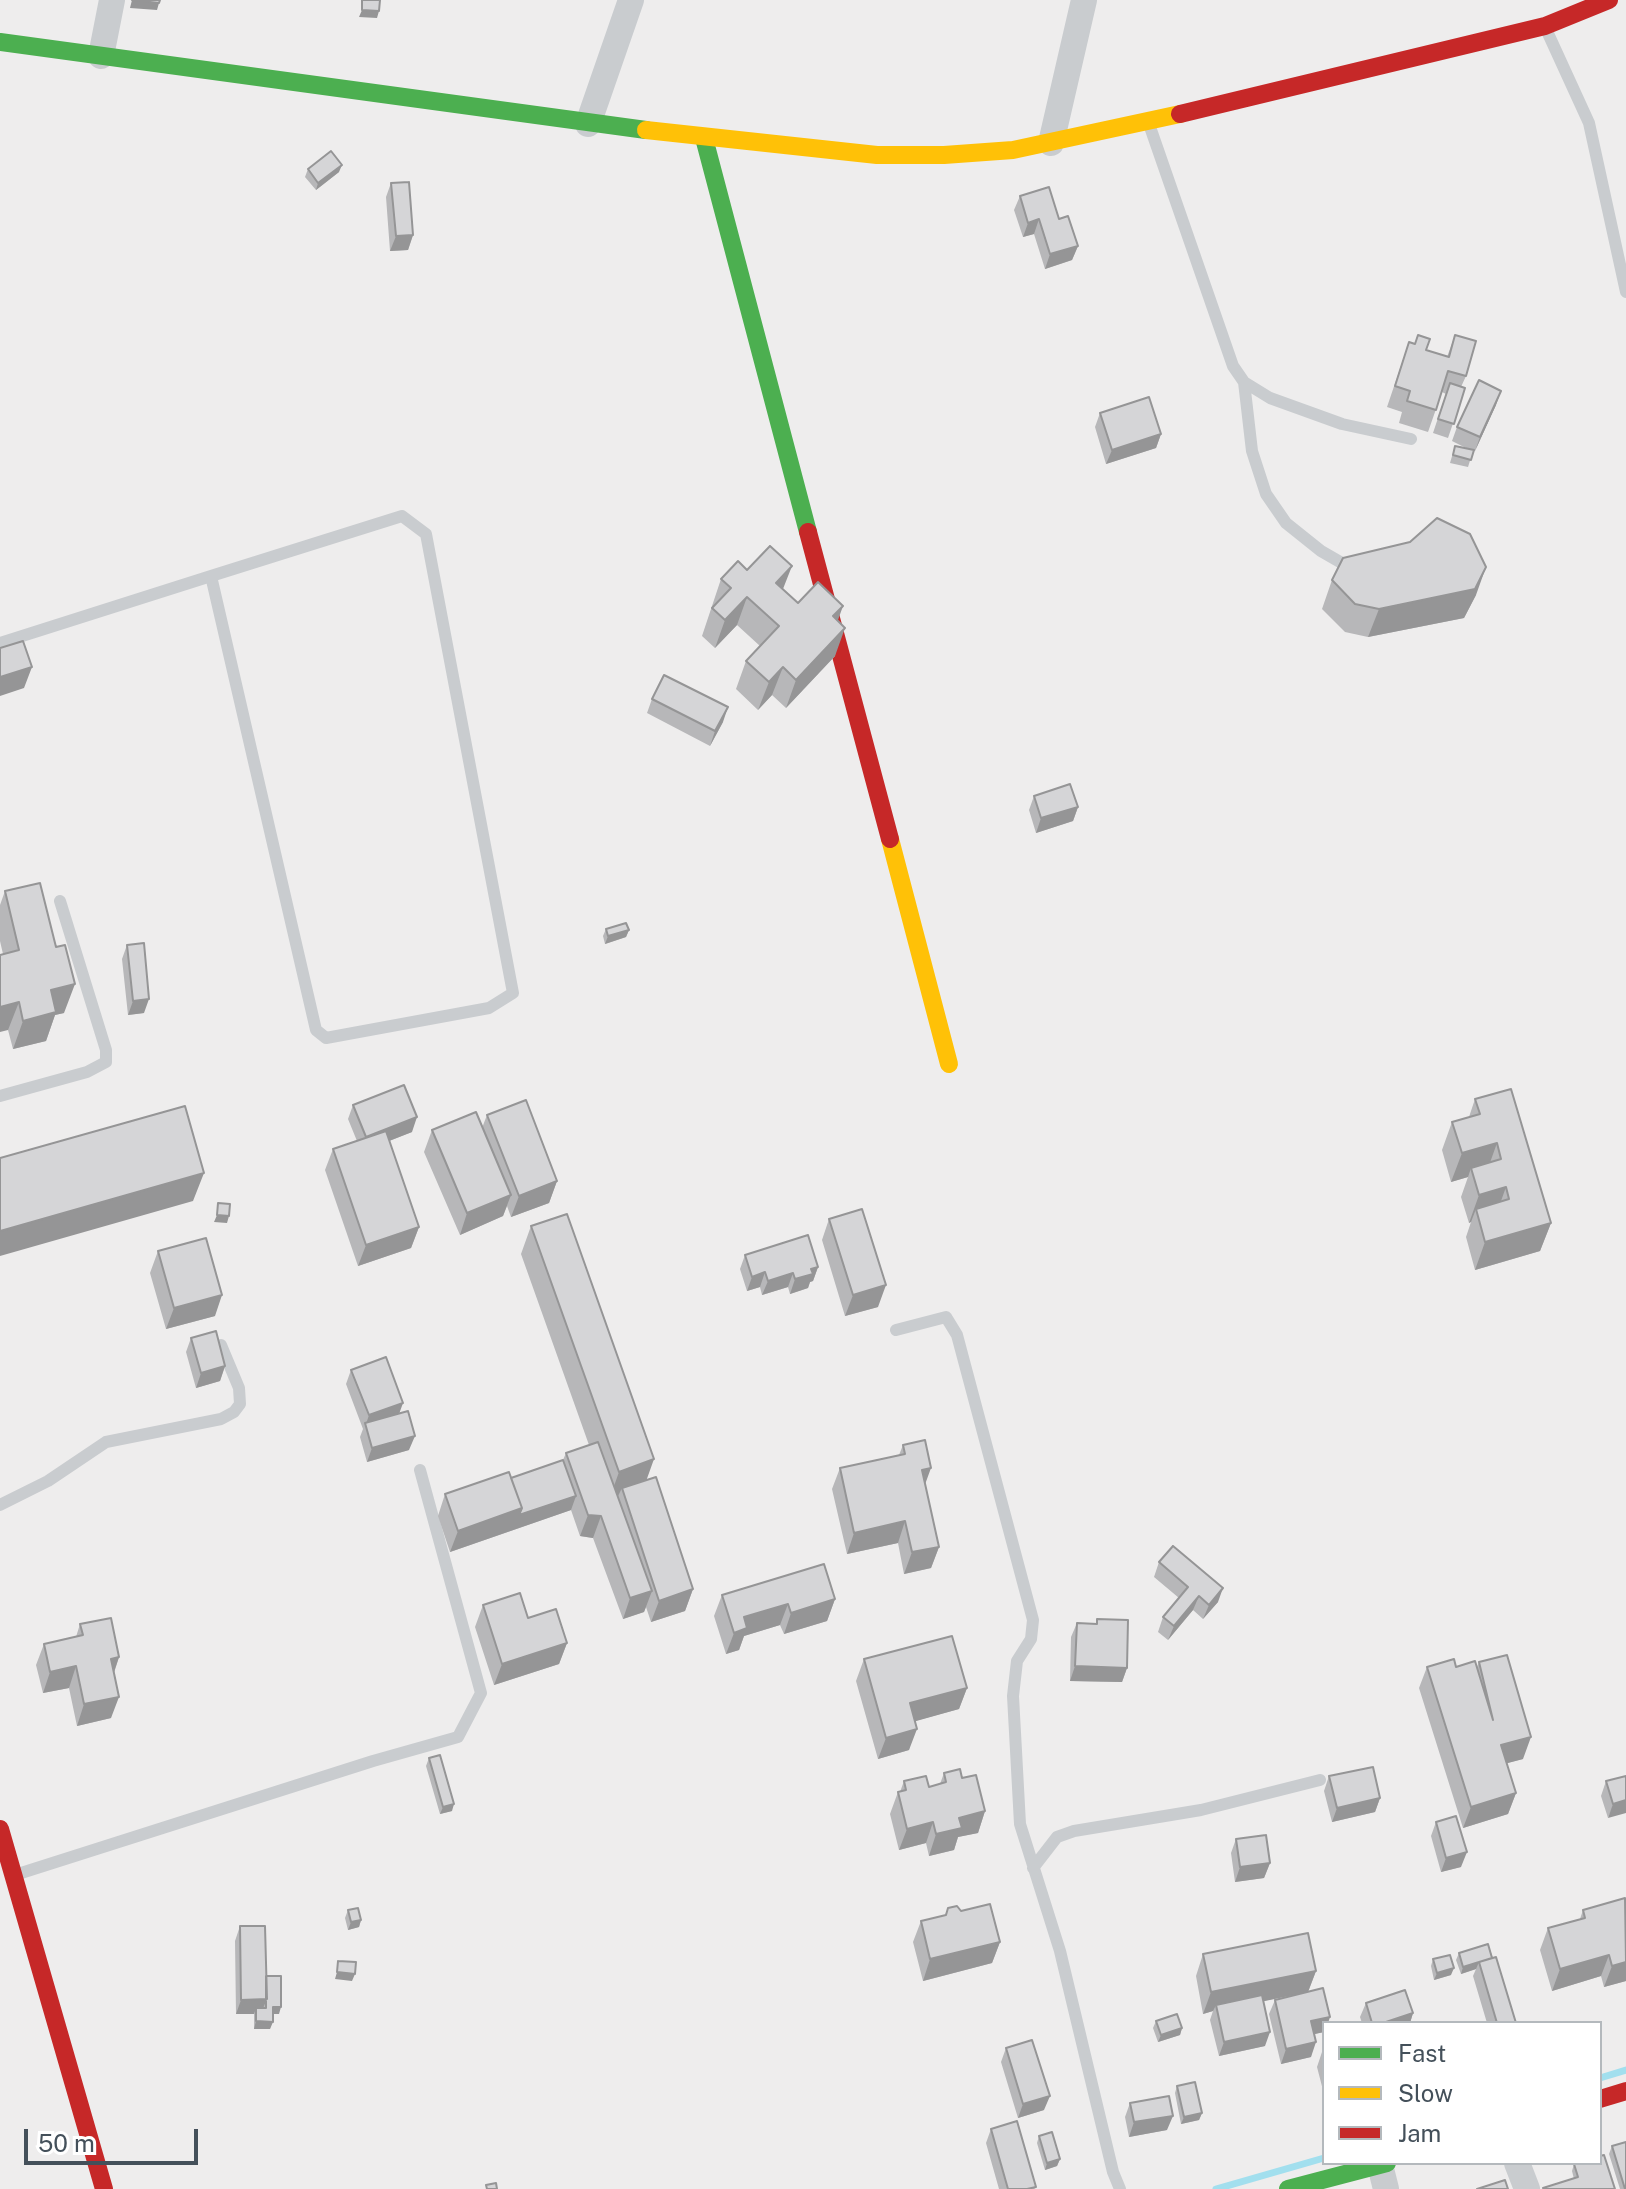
<!DOCTYPE html>
<html>
<head>
<meta charset="utf-8">
<style>
	body { margin:0 }
	#map { position:relative; width:1626px; height:2189px; overflow:hidden; background:#eeeded; font-family:"Public Sans",sans-serif }
	canvas { display:block }
	.legend { position:absolute; left:1322px; top:2021px; width:280px; height:144px; box-sizing:border-box; background:#fff; border:2px solid #b4b9bd; margin:0; padding:10px 14px; list-style:none; font-size:24px; color:#44505a }
	.legend li { display:flex; align-items:center; gap:16px; height:40px }
	.legend b { width:40px; border:2px solid #b4b9bd }
	.scale { position:absolute; left:24px; top:2129px; width:174px; height:36px; box-sizing:border-box; border:4px solid #44505a; border-top:0; padding-left:10px; font-size:24px; line-height:28px; white-space:nowrap; color:#44505a; -webkit-text-stroke:6px #fff; paint-order:stroke }
</style>
</head>
<body>
<div id="map">
<canvas width="1626" height="2189"></canvas>
<ul class="legend">
<li><b style="height:10px;background:#4caf50"></b>Fast</li>
<li><b style="height:10px;background:#ffc107"></b>Slow</li>
<li><b style="height:10px;background:#c62828"></b>Jam</li>
</ul>
<div class="scale">50 m</div>
</div>
<script>
const c = document.querySelector('canvas').getContext('2d');
c.lineJoin = 'round';
function toPath(rows) {
  const path = new Path2D();
  for (const r of rows) {
    path.moveTo(r[0], r[1]);
    for (let i = 2; i < r.length; i += 2) path.lineTo(r[i], r[i + 1]);
  }
  return path;
}
function strokePath(path, color, width, dash) {
  c.strokeStyle = color;
  c.lineWidth = width;
  c.lineCap = dash ? 'butt' : 'round';
  c.setLineDash(dash || []);
  c.stroke(path);
}
function paint(path, color) {
  c.fillStyle = color;
  c.fill(path, 'evenodd');
}
const stream = toPath([
	[1600,2078,1626,2070],
	[1216,2189,1324,2158]
]);
const lane = toPath([
	[1546,29,1589,123,1626,292],
	[1149,124,1233,366,1244,382,1270,398,1342,424,1411,439],
	[1244,382,1252,451,1266,494,1286,523,1321,551,1354,570],
	[0,643,211,576,402,516,426,534,513,993,489,1008,326,1038,316,1030,211,576],
	[0,1096,87,1072,106,1062,106,1050,60,901],
	[896,1330,946,1317,957,1335,1033,1620,1031,1639,1017,1661,1013,1696,1020,1824,1060,1951,1113,2172,1120,2189],
	[0,1505,48,1481,106,1442,221,1419,234,1412,240,1404,239,1388,221,1345],
	[1033,1868,1057,1837,1074,1831,1201,1810,1320,1780],
	[18,1874,373,1761,458,1737,481,1693,420,1470]
]);
const street = toPath([
	[101,56,112,0],
	[588,124,631,0],
	[1051,143,1084,0],
	[1517,2163,1527,2189],
	[1380,2165,1386,2189]
]);
const fast = toPath([
	[0,42,646,130],
	[704,138,808,532],
	[1288,2189,1387,2163]
]);
const slow = toPath([
	[646,130,877,155,944,155,1013,150,1180,114],
	[890,839,949,1064]
]);
const jam = toPath([
	[1180,114,1545,26,1609,0],
	[808,532,890,839],
	[0,1829,104,2189],
	[1600,2099,1626,2091]
]);
const wall = toPath([
	[308,169,339,172,316,190,305,177],
	[391,183,413,235,408,250,390,251,386,197],
	[1020,196,1059,219,1078,246,1072,260,1045,269,1034,234,1023,237,1014,210],
	[1455,335,1466,376,1461,387,1465,388,1448,438,1433,433,1446,394,1442,392,1428,432,1399,423,1402,412,1387,407,1409,342,1426,350,1447,357],
	[1496,405,1475,451,1473,451,1468,467,1450,463,1455,446,1470,450,1452,441,1457,427],
	[1100,413,1161,434,1156,448,1106,464,1095,427],
	[747,570,783,589,798,603,838,621,835,656,786,708,772,695,758,710,736,689,746,661,760,646,737,625,715,648,702,636,721,579],
	[1332,580,1476,595,1464,618,1368,637,1345,632,1322,609],
	[652,699,723,722,710,746,647,713],
	[1034,796,1078,807,1073,821,1036,833,1029,810],
	[5,891,64,1013,55,1015,46,1041,13,1049,8,1030,3,954,0,941,0,905],
	[606,929,629,930,626,937,605,944,603,936],
	[127,945,144,1013,128,1015,122,959],
	[1475,1099,1551,1223,1540,1251,1475,1270,1466,1237,1471,1222,1469,1223,1461,1197,1468,1177,1451,1182,1442,1150,1452,1122,1469,1117],
	[353,1105,412,1132,389,1141,419,1227,411,1248,358,1266,325,1170,333,1149,357,1141,348,1119],
	[487,1115,557,1181,549,1203,511,1217,507,1206,503,1216,460,1235,424,1152,432,1130,482,1128],
	[829,1219,878,1307,845,1316,822,1240],
	[531,1226,647,1480,693,1589,685,1611,651,1622,646,1607,644,1612,623,1619,593,1538,580,1536,571,1510,450,1552,438,1516,445,1494,511,1478,563,1460,566,1453,589,1445,521,1254],
	[158,1251,215,1316,166,1329,150,1273],
	[745,1255,818,1267,813,1281,810,1282,808,1288,790,1294,788,1287,762,1295,760,1287,747,1291,740,1269],
	[191,1338,225,1366,220,1381,196,1388,186,1352],
	[351,1370,399,1413,409,1450,367,1462,360,1437,363,1429,346,1384],
	[903,1445,925,1484,939,1547,931,1568,904,1574,898,1543,847,1554,832,1489,840,1468,899,1455],
	[1159,1562,1218,1602,1203,1619,1193,1610,1168,1640,1158,1632,1163,1617,1179,1598,1154,1577],
	[722,1595,835,1599,827,1621,784,1634,780,1625,744,1636,739,1650,726,1654,714,1616],
	[483,1605,528,1618,567,1643,559,1664,494,1685,475,1627],
	[1097,1619,1127,1668,1122,1682,1070,1681,1071,1637,1077,1623,1096,1624],
	[80,1624,119,1657,114,1673,111,1718,77,1726,69,1688,43,1693,36,1665,44,1644,76,1637],
	[864,1659,967,1688,959,1709,915,1721,909,1750,878,1759,856,1681],
	[1479,1662,1523,1759,1507,1763,1516,1793,1508,1814,1463,1828,1419,1688,1427,1667,1477,1667],
	[429,1758,452,1811,440,1814,426,1766],
	[944,1773,962,1778,985,1811,978,1833,958,1837,954,1850,929,1856,926,1843,899,1850,890,1814,898,1792,900,1792,904,1781,929,1787,940,1784],
	[1329,1776,1380,1798,1375,1812,1332,1822,1324,1791],
	[1626,1776,1608,1818,1601,1796,1606,1781],
	[1436,1822,1461,1867,1441,1872,1431,1836],
	[1236,1839,1270,1863,1264,1878,1235,1882,1231,1853],
	[948,1908,961,1911,1000,1942,992,1963,923,1981,913,1942,921,1921,945,1915],
	[348,1910,361,1920,359,1927,348,1930,345,1918],
	[1583,1910,1626,1981,1604,1987,1601,1976,1552,1991,1540,1950,1548,1928,1580,1919],
	[240,1926,266,1976,279,2014,273,2014,270,2029,254,2029,254,2014,236,2014,235,1941],
	[1488,1944,1516,2023,1487,2023,1473,1976,1476,1969,1461,1974,1456,1960,1459,1953],
	[1203,1954,1316,1971,1308,1992,1324,2023,1324,2032,1314,2034,1311,2057,1281,2064,1269,2014,1275,2000,1288,1996,1263,2001,1265,2046,1219,2056,1210,2020,1213,2011,1203,2014,1196,1976],
	[1433,1959,1451,1975,1434,1980,1431,1966],
	[1366,2003,1413,2013,1410,2023,1362,2023,1360,2017],
	[1156,2021,1182,2028,1180,2035,1158,2042,1153,2028],
	[1006,2048,1044,2110,1018,2118,1001,2062],
	[1322,2052,1324,2052,1324,2094,1317,2067],
	[1177,2086,1202,2113,1199,2120,1181,2124,1175,2093],
	[1130,2103,1167,2130,1129,2137,1125,2117],
	[991,2129,1035,2189,999,2189,986,2143],
	[1039,2136,1060,2159,1057,2166,1045,2170,1037,2143],
	[1612,2146,1626,2189,1620,2189,1609,2154],
	[1574,2164,1615,2189,1543,2189,1574,2179,1572,2171]
]);
const shadedWall = toPath([
	[132,0,159,3,157,10,130,8],
	[362,10,379,11,377,18,359,17],
	[342,165,339,172,316,190,318,183],
	[1039,219,1034,234,1023,237,1028,223],
	[413,235,408,250,390,251,396,236],
	[1078,246,1072,260,1045,269,1050,254],
	[1501,391,1496,405,1475,451,1480,437],
	[1161,434,1156,448,1106,464,1112,450],
	[792,566,781,594,776,583],
	[1486,567,1476,595,1464,618,1368,637,1379,609],
	[747,597,737,625,715,648,725,620],
	[843,606,833,634,833,616],
	[845,628,835,656,786,708,796,680],
	[32,667,24,688,0,696,0,677],
	[783,667,772,695,758,710,769,682],
	[728,707,723,722,710,746,715,731],
	[1078,807,1073,821,1036,833,1041,818],
	[629,930,626,937,605,944,608,936],
	[75,984,64,1013,55,1015,46,1041,13,1049,23,1021,51,990],
	[149,999,144,1013,128,1015,133,1001],
	[19,1002,8,1030,0,1032,0,1007],
	[417,1117,412,1132,361,1152,366,1137],
	[1497,1143,1487,1171,1471,1168,1468,1177,1451,1182,1462,1153],
	[204,1173,193,1201,0,1256,0,1231],
	[557,1181,549,1203,511,1217,519,1196],
	[1506,1187,1496,1215,1476,1209,1471,1222,1469,1223,1479,1195],
	[511,1195,503,1216,460,1235,467,1213],
	[217,1215,229,1216,227,1223,214,1222],
	[1551,1223,1540,1251,1475,1270,1485,1242],
	[419,1227,411,1248,358,1266,366,1245],
	[818,1267,813,1281,810,1282,808,1288,790,1294,795,1279,811,1269],
	[765,1272,760,1287,747,1291,752,1277],
	[793,1273,788,1287,762,1295,768,1281],
	[886,1285,878,1307,845,1316,853,1295],
	[222,1295,215,1316,166,1329,174,1308],
	[225,1366,220,1381,196,1388,201,1373],
	[403,1403,398,1417,366,1424,369,1415],
	[415,1436,409,1450,367,1462,372,1448],
	[654,1459,644,1487,622,1488,618,1496,609,1500,619,1472],
	[931,1468,923,1490,922,1470],
	[576,1496,571,1510,450,1552,458,1531,522,1508],
	[588,1515,601,1516,593,1538,580,1536],
	[905,1521,898,1543,847,1554,854,1533],
	[939,1547,931,1568,904,1574,912,1552],
	[1223,1588,1218,1602,1203,1619,1209,1605],
	[693,1589,685,1611,651,1622,659,1601],
	[652,1591,644,1612,623,1619,630,1598],
	[1199,1596,1193,1610,1168,1640,1174,1626],
	[835,1599,827,1621,784,1634,791,1613],
	[788,1604,780,1625,744,1636,739,1650,726,1654,734,1633,744,1617],
	[567,1643,559,1664,494,1685,502,1664],
	[119,1657,112,1678,111,1659],
	[76,1666,69,1688,43,1693,50,1672],
	[1075,1666,1127,1668,1122,1682,1070,1681],
	[967,1688,959,1709,902,1725,910,1703],
	[119,1697,111,1718,77,1726,84,1704],
	[917,1729,909,1750,878,1759,886,1738],
	[1531,1737,1523,1759,1493,1767,1501,1745],
	[1516,1793,1508,1814,1463,1828,1471,1807],
	[1380,1798,1375,1812,1332,1822,1337,1808],
	[1626,1800,1626,1813,1608,1818,1613,1804],
	[454,1804,452,1811,440,1814,443,1807],
	[985,1811,978,1833,958,1837,954,1850,929,1856,936,1834,959,1818],
	[933,1822,926,1843,899,1850,907,1829],
	[1467,1852,1461,1867,1441,1872,1446,1858],
	[1270,1863,1264,1878,1235,1882,1240,1867],
	[361,1920,359,1927,348,1930,351,1922],
	[1000,1942,992,1963,923,1981,930,1959],
	[1609,1955,1601,1976,1552,1991,1560,1969],
	[1479,1962,1476,1969,1461,1974,1463,1967],
	[1626,1962,1626,1981,1604,1987,1612,1966],
	[1454,1968,1451,1975,1434,1980,1437,1973],
	[1316,1971,1308,1992,1217,2011,1216,2005,1213,2011,1203,2014,1211,1992],
	[337,1972,355,1974,352,1981,335,1979],
	[267,1999,261,2013,256,2008,254,2014,236,2014,241,2000],
	[273,2007,281,2007,279,2014,270,2014],
	[1413,2013,1410,2023,1383,2023],
	[1330,2017,1328,2023,1324,2023,1324,2032,1306,2036,1311,2021],
	[256,2021,273,2022,270,2029,254,2029],
	[1182,2028,1180,2035,1158,2042,1161,2035],
	[1270,2032,1265,2046,1219,2056,1224,2042],
	[1316,2042,1311,2057,1281,2064,1286,2049],
	[1050,2096,1044,2110,1018,2118,1023,2104],
	[1202,2113,1199,2120,1181,2124,1184,2117],
	[1173,2116,1167,2130,1129,2137,1134,2122],
	[1060,2159,1057,2166,1045,2170,1047,2163]
]);
const building = toPath([
	[132,0,160,0,159,3,132,0],
	[362,0,380,0,379,11,362,10,362,0],
	[331,151,342,165,318,183,308,169,331,151],
	[409,182,413,235,396,236,391,183,409,182],
	[1049,187,1059,219,1068,216,1078,246,1050,254,1039,219,1028,223,1020,196,1049,187],
	[1418,335,1430,339,1426,350,1449,357,1455,335,1476,341,1466,376,1448,371,1436,410,1407,401,1410,391,1395,386,1409,342,1415,344,1418,335],
	[1479,380,1501,391,1480,437,1457,427,1479,380],
	[1450,383,1465,388,1454,424,1438,419,1450,383],
	[1149,397,1161,434,1112,450,1100,413,1149,397],
	[1455,446,1474,450,1471,460,1453,455,1455,446],
	[1437,518,1470,534,1486,567,1475,589,1379,609,1355,604,1332,580,1343,558,1410,542,1437,518],
	[770,546,792,566,776,583,798,603,818,582,843,606,833,616,845,628,796,680,783,667,769,682,746,661,779,626,747,597,725,620,712,608,731,588,721,579,738,561,747,570,770,546],
	[23,641,32,667,0,677,0,648,23,641],
	[664,675,728,707,715,731,652,699,664,675],
	[1070,784,1078,807,1041,818,1034,796,1070,784],
	[40,883,56,947,65,945,75,984,51,990,56,1012,23,1021,19,1002,0,1007,0,955,19,950,5,891,40,883],
	[626,923,629,930,608,936,606,929,626,923],
	[144,943,149,999,133,1001,127,945,144,943],
	[404,1085,417,1117,366,1137,353,1105,404,1085],
	[1511,1089,1551,1223,1485,1242,1476,1209,1509,1199,1506,1187,1479,1195,1471,1168,1501,1159,1497,1143,1462,1153,1452,1122,1480,1114,1475,1099,1511,1089],
	[526,1100,557,1181,519,1196,487,1115,526,1100],
	[185,1106,204,1173,0,1231,0,1158,185,1106],
	[476,1112,511,1195,467,1213,432,1130,476,1112],
	[386,1131,419,1227,366,1245,333,1149,386,1131],
	[218,1203,230,1204,229,1216,217,1215,218,1203],
	[862,1209,886,1285,853,1295,829,1219,862,1209],
	[567,1214,654,1459,619,1472,531,1226,567,1214],
	[808,1235,818,1267,811,1269,813,1274,795,1279,793,1273,768,1281,765,1272,752,1277,745,1255,808,1235],
	[206,1238,222,1295,174,1308,158,1251,206,1238],
	[216,1331,225,1366,201,1373,191,1338,216,1331],
	[386,1357,403,1403,369,1415,351,1370,386,1357],
	[408,1411,415,1436,372,1448,365,1423,408,1411],
	[925,1440,931,1468,922,1470,939,1547,912,1552,905,1521,854,1533,840,1468,905,1454,903,1445,925,1440],
	[598,1442,652,1591,630,1598,601,1516,588,1515,566,1453,598,1442],
	[563,1460,576,1496,519,1515,522,1508,511,1478,563,1460],
	[509,1472,522,1508,458,1531,445,1494,509,1472],
	[656,1477,693,1589,659,1601,622,1488,656,1477],
	[1173,1546,1223,1588,1209,1605,1199,1596,1174,1626,1163,1617,1188,1587,1159,1562,1173,1546],
	[824,1564,835,1599,791,1613,788,1604,744,1617,747,1628,734,1633,722,1595,824,1564],
	[520,1593,528,1618,556,1609,567,1643,502,1664,483,1605,520,1593],
	[111,1618,119,1657,111,1659,119,1697,84,1704,76,1666,50,1672,44,1644,83,1635,80,1624,111,1618],
	[1097,1619,1128,1620,1127,1668,1075,1666,1077,1623,1097,1624,1097,1619],
	[952,1636,967,1688,910,1703,917,1729,886,1738,864,1659,952,1636],
	[1507,1655,1531,1737,1501,1745,1516,1793,1471,1807,1427,1667,1454,1659,1456,1667,1475,1661,1493,1720,1479,1662,1507,1655],
	[440,1755,454,1804,443,1807,429,1758,440,1755],
	[1373,1767,1380,1798,1337,1808,1329,1776,1373,1767],
	[960,1769,962,1778,976,1775,985,1811,959,1818,962,1828,936,1834,933,1822,907,1829,898,1792,906,1790,904,1781,926,1776,929,1787,946,1782,944,1773,960,1769],
	[1626,1776,1626,1800,1613,1804,1606,1781,1626,1776],
	[1456,1816,1467,1852,1446,1858,1436,1822,1456,1816],
	[1266,1835,1270,1863,1240,1867,1236,1839,1266,1835],
	[1625,1898,1626,1962,1612,1966,1609,1955,1560,1969,1548,1928,1585,1918,1583,1910,1625,1898],
	[990,1904,1000,1942,930,1959,921,1921,946,1915,948,1908,957,1906,961,1911,990,1904],
	[358,1908,361,1920,351,1922,348,1910,358,1908],
	[240,1926,265,1926,267,1999,241,2000,240,1926],
	[1308,1933,1316,1971,1211,1992,1203,1954,1308,1933],
	[1488,1944,1492,1958,1463,1967,1459,1953,1488,1944],
	[1450,1955,1454,1968,1437,1973,1433,1959,1450,1955],
	[1496,1957,1516,2023,1497,2023,1479,1962,1496,1957],
	[338,1961,356,1962,355,1974,337,1972,338,1961],
	[266,1976,281,1976,281,2007,273,2007,273,2022,256,2021,256,2008,266,2008,266,1976],
	[1323,1988,1330,2017,1311,2021,1316,2042,1286,2049,1275,2000,1323,1988],
	[1405,1990,1413,2013,1383,2023,1372,2023,1366,2003,1405,1990],
	[1262,1995,1270,2032,1224,2042,1216,2005,1262,1995],
	[1177,2014,1182,2028,1161,2035,1156,2021,1177,2014],
	[1032,2040,1050,2096,1023,2104,1006,2048,1032,2040],
	[1195,2082,1202,2113,1184,2117,1177,2086,1195,2082],
	[1169,2096,1173,2116,1134,2122,1130,2103,1169,2096],
	[1017,2121,1036,2187,1027,2189,1008,2189,991,2129,1017,2121],
	[1052,2132,1060,2159,1047,2163,1039,2136,1052,2132],
	[1626,2142,1626,2189,1625,2189,1612,2146,1626,2142],
	[1604,2155,1615,2189,1544,2189,1543,2188,1578,2177,1574,2164,1600,2163,1600,2156,1604,2155],
	[1505,2180,1508,2189,1477,2189,1505,2180],
	[496,2183,497,2189,487,2189,486,2185,496,2183]
]);
strokePath(stream, '#a2dfee', 7);
strokePath(lane, '#c9cccf', 12);
strokePath(street, '#c9cccf', 26);
strokePath(fast, '#4caf50', 18);
strokePath(slow, '#ffc107', 18);
strokePath(jam, '#c62828', 18);
paint(wall, '#b7b7b9');
paint(shadedWall, '#959596');
paint(building, '#d5d5d7');
strokePath(building, '#959596', 2);
</script>
</body>
</html>
